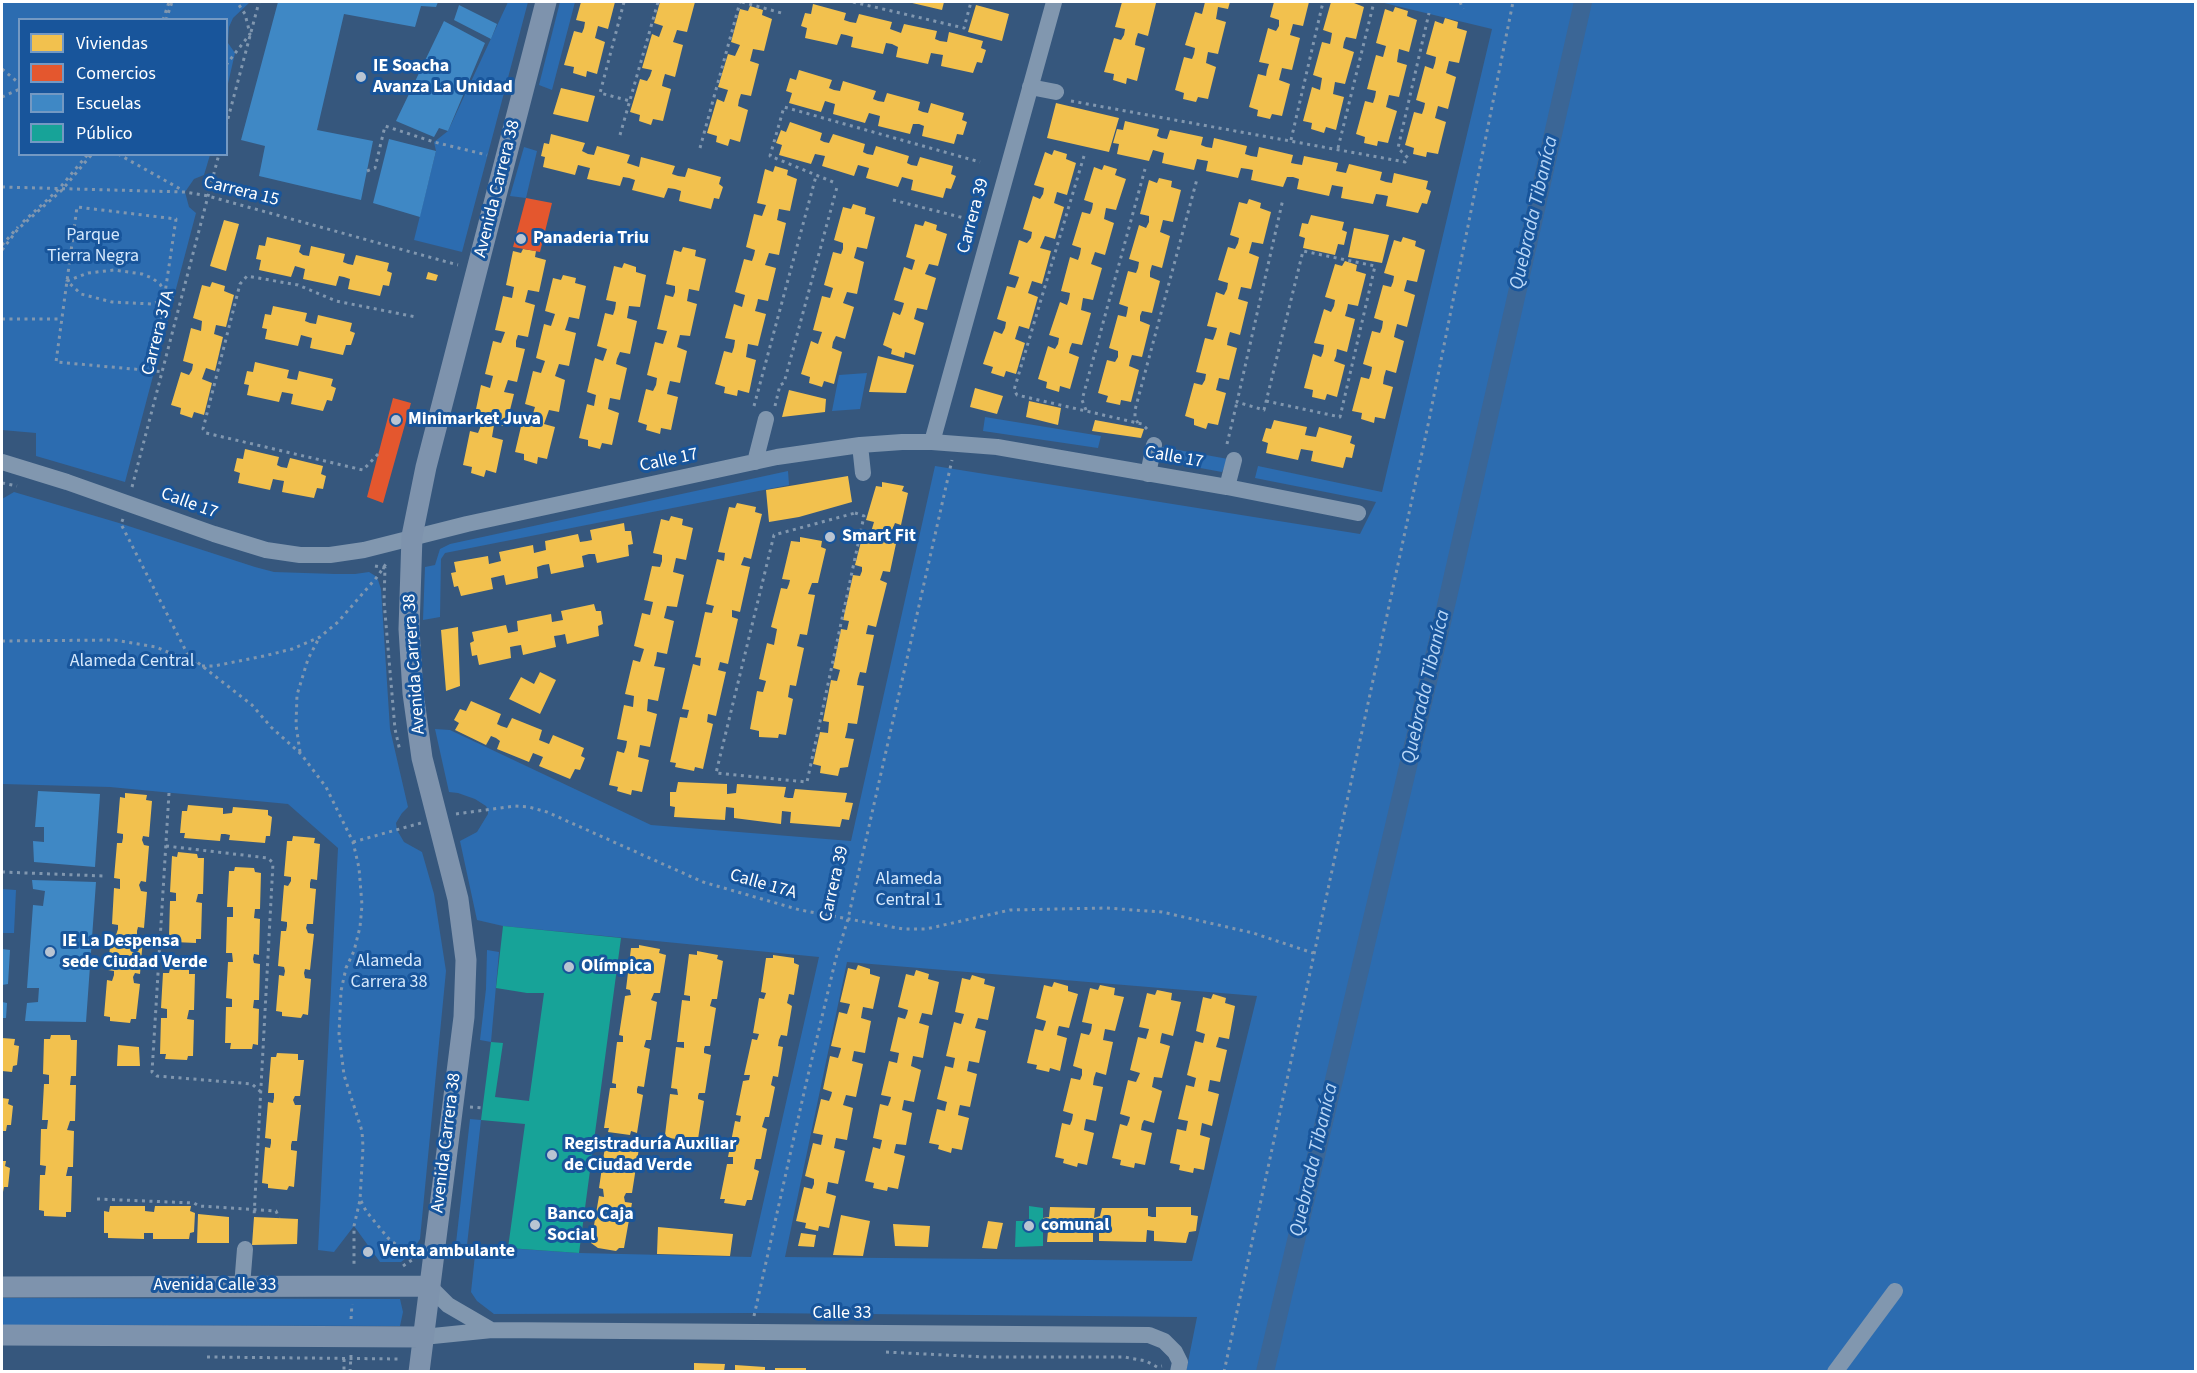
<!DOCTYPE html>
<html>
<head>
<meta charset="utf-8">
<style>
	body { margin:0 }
	#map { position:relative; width:2197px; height:1373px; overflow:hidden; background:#36577d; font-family:"Source Sans 3",sans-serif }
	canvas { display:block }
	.frame { position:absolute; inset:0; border:3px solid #fff; pointer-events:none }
	.legend { position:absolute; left:18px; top:18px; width:210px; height:138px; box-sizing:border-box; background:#18559b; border:2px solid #7499c3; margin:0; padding:8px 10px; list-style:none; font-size:18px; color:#fff }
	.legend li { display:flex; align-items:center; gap:12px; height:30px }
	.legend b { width:30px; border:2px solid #7499c3 }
</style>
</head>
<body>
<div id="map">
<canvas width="2197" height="1373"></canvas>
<div class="frame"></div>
<ul class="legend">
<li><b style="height:16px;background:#f2c14e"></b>Viviendas</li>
<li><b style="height:16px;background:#e4572e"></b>Comercios</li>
<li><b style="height:16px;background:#3f88c5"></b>Escuelas</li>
<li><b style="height:16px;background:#17a398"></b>Público</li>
</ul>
</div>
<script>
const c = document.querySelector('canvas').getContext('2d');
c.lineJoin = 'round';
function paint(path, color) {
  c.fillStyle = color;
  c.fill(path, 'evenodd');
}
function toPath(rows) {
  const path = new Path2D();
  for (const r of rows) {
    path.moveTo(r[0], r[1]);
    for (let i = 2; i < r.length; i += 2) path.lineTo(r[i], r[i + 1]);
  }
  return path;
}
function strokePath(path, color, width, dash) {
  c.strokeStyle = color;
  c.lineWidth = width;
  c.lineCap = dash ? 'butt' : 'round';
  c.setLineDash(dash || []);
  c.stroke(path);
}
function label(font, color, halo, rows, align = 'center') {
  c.font = font + ' "Source Sans 3",sans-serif';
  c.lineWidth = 6;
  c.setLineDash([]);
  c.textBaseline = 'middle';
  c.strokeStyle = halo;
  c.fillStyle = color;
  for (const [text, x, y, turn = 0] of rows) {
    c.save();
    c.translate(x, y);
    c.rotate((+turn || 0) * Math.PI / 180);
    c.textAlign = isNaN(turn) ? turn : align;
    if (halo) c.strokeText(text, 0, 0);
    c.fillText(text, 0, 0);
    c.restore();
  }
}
const green = toPath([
	[2,2,250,2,233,18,229,27,228,43,235,53,227,88,226,20,20,20,20,154,210,155,204,175,194,179,185,192,189,207,196,213,125,482,36,456,36,433,2,430],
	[508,2,528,2,462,252,414,240,436,151,434,142,448,131],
	[560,2,575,2,552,90,539,85],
	[1380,2,2195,2,2195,1371,1186,1372,1197,1317,754,1313,494,1314,477,1301,471,1292,476,1246,579,1253,751,1257,819,957,503,926,477,920,460,841,477,832,488,814,488,810,486,806,475,799,458,793,449,792,435,729,450,730,651,825,851,841,935,466,1360,534,1376,502,1255,478,1258,466,1382,492,1492,29],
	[847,962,1257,996,1192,1261,785,1257],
	[524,147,537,151,526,198,510,196],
	[867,373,860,409,832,411,839,375],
	[985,417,1101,436,1098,448,983,431],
	[1162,447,1228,459,1222,472,1157,460],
	[788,471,789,485,445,553,441,559,440,617,423,620,425,567,435,565,440,549,450,544],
	[14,492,119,523,255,567,274,572,335,574,355,574,369,572,377,577,381,589,390,729,408,807,402,813,396,823,397,830,404,842,422,852,434,894,446,971,420,1239,410,1255,401,1262,380,1262,354,1226,334,1252,318,1250,338,848,288,804,110,787,2,784,2,499],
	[2,889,16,890,14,933,2,933],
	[487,950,499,952,491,1042,480,1040,486,989],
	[470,1119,481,1120,467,1245,456,1243],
	[2,1298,400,1299,403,1312,400,1326,2,1325]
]);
const homes = toPath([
	[581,2,615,2,608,29,598,26,595,38,605,42,597,74,587,71,586,77,573,73,574,67,564,65,574,31,582,33,584,28,585,22,576,20],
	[660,2,695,2,687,32,677,30,673,42,683,45,675,77,665,74,663,81,662,86,671,89,663,121,653,119,651,125,639,121,640,115,630,112,640,79,647,81,650,76,652,70,642,68,652,34,659,37,663,26,654,23],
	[908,2,944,2,942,10],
	[1122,2,1151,2,1156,3,1148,36,1138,33,1136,39,1135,45,1145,48,1137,81,1127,78,1126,84,1113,80,1114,74,1104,72,1114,38,1121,40,1124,35,1125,29,1115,27],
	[1205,2,1230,2,1228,9,1218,7,1216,19,1226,22,1218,54,1208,52,1207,57,1206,63,1216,67,1208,99,1198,97,1196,102,1183,99,1184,93,1175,90,1184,57,1192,59,1194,54,1195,48,1185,45,1195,12,1202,14],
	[1274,2,1309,2,1303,26,1293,24,1290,35,1300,38,1292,70,1282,68,1279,80,1290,84,1282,116,1272,114,1270,119,1257,116,1258,110,1249,107,1258,74,1266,76,1267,70,1269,64,1259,62,1268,28,1276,31,1279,26,1279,20,1270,17],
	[1331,2,1354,2,1354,3,1364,7,1356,39,1346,37,1344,42,1343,48,1354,52,1345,84,1335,82,1333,94,1344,97,1336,130,1326,127,1324,133,1311,129,1312,123,1303,121,1312,87,1320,90,1322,78,1313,75,1322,42,1330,44,1331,39,1332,33,1323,30],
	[813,4,846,13,844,20,850,22,856,23,859,14,892,22,890,29,901,33,904,24,937,31,935,39,940,41,947,42,949,32,983,41,981,48,986,50,982,63,977,62,973,73,941,66,943,55,931,53,928,64,896,57,898,47,892,44,886,43,883,54,851,47,853,37,846,35,841,34,837,45,805,38,807,28,801,26,805,13,811,14],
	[976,5,1009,14,1002,41,968,32],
	[750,6,763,10,762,15,772,19,764,51,753,49,750,61,759,64,751,96,741,94,739,100,738,106,748,110,740,142,730,139,728,146,716,142,717,136,707,133,717,99,724,102,728,90,718,87,728,54,735,56,740,45,731,42,740,9,748,11],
	[1395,7,1408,11,1407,16,1417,20,1409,52,1399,49,1398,55,1397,62,1407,65,1399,97,1389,95,1386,107,1397,111,1388,143,1378,141,1377,146,1364,143,1365,137,1356,134,1365,101,1373,103,1375,97,1376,91,1367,89,1376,55,1383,57,1386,46,1376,43,1385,9,1393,12],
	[1445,18,1458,22,1457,28,1467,31,1459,63,1449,61,1446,73,1456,77,1448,109,1438,106,1435,118,1446,122,1438,154,1427,152,1426,157,1413,154,1414,148,1405,145,1414,112,1422,114,1424,108,1425,103,1416,100,1425,66,1433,69,1435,63,1436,57,1426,54,1435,21,1443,24],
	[799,70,832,80,829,88,834,90,840,91,843,81,876,91,873,99,878,101,884,102,887,93,920,102,918,110,923,112,928,113,931,103,964,113,962,120,967,122,963,135,957,134,954,144,922,136,924,126,919,124,913,124,910,134,878,126,880,116,869,113,865,123,833,114,835,104,825,101,821,112,789,103,792,93,786,91,790,78,796,80],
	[561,88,595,96,588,122,553,114],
	[1056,103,1119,118,1109,152,1047,138],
	[1125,121,1159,129,1157,136,1161,138,1167,139,1170,130,1203,137,1201,145,1206,147,1212,148,1214,138,1247,146,1245,154,1251,156,1257,157,1259,147,1293,155,1291,163,1296,164,1302,165,1304,156,1338,163,1336,171,1346,173,1349,164,1382,172,1380,180,1386,182,1392,183,1394,173,1428,181,1426,189,1431,191,1427,204,1422,203,1418,213,1386,206,1388,196,1383,195,1376,194,1373,204,1341,198,1343,187,1337,186,1332,185,1329,196,1297,189,1299,179,1293,177,1287,177,1283,187,1251,180,1253,170,1248,169,1241,168,1238,178,1206,171,1208,161,1202,160,1197,159,1194,170,1162,163,1164,153,1153,150,1149,161,1117,154,1119,144,1113,143,1117,129,1123,130],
	[790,122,822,133,820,140,824,142,829,143,833,134,865,144,863,152,867,154,873,155,876,146,909,156,907,163,911,165,917,166,920,157,953,166,951,174,956,176,951,189,946,188,943,198,911,190,913,180,902,177,898,187,866,178,869,168,858,165,854,176,822,166,825,156,815,154,811,164,779,155,782,145,776,143,781,130,786,132],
	[551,134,585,143,582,151,588,154,594,155,597,146,630,155,627,163,639,167,641,157,675,166,672,174,678,176,685,177,688,168,721,177,719,184,723,187,719,199,714,198,711,209,679,201,681,191,675,189,668,188,664,198,632,190,635,180,629,178,623,177,620,186,587,179,590,168,578,165,575,175,543,167,545,157,541,156,544,143,549,144],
	[1054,150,1067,154,1066,159,1076,163,1067,195,1057,192,1054,203,1064,207,1055,239,1045,236,1040,248,1051,251,1042,284,1032,281,1028,293,1038,297,1029,329,1019,326,1015,339,1025,343,1016,374,1006,371,1004,377,991,373,993,367,983,364,994,331,1002,334,1005,328,1006,322,997,319,1007,286,1015,288,1017,283,1019,277,1009,274,1019,240,1027,243,1031,238,1032,232,1023,229,1033,196,1040,199,1043,194,1044,188,1034,185,1045,152,1052,155],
	[1104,165,1117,169,1115,175,1126,179,1116,210,1106,208,1104,219,1114,223,1105,255,1095,252,1091,264,1102,268,1093,300,1083,298,1081,310,1091,313,1082,345,1072,343,1070,348,1069,353,1079,357,1070,389,1060,386,1059,392,1046,388,1047,382,1038,379,1048,346,1055,349,1058,344,1059,338,1049,335,1060,302,1067,305,1069,299,1070,293,1061,291,1070,257,1078,260,1080,254,1081,248,1072,245,1082,212,1090,214,1092,209,1093,203,1084,200,1094,167,1102,170],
	[775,166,788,170,787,175,797,179,790,211,779,209,778,215,777,220,786,223,779,255,769,253,765,265,776,268,768,301,758,299,757,304,755,311,766,314,758,346,748,344,747,350,746,357,756,360,749,393,738,390,737,396,724,393,725,387,715,384,724,351,732,353,734,347,735,340,725,338,734,304,742,307,745,295,735,292,744,259,752,261,754,255,755,250,746,247,754,214,762,216,766,205,757,203,765,169,773,172],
	[1159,178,1172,181,1171,187,1181,190,1173,222,1163,220,1160,232,1170,236,1162,268,1152,265,1150,272,1150,277,1160,281,1152,313,1142,311,1140,316,1140,321,1150,325,1142,357,1132,355,1130,361,1129,366,1139,370,1131,402,1121,400,1120,405,1106,402,1108,396,1098,393,1107,360,1115,362,1118,357,1118,351,1109,348,1118,315,1126,317,1127,313,1128,307,1119,304,1128,271,1136,273,1138,268,1139,262,1129,259,1139,225,1146,228,1149,222,1149,216,1140,214,1149,180,1157,183],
	[1249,199,1261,203,1260,208,1271,212,1263,244,1252,242,1249,253,1259,257,1251,289,1241,287,1238,299,1248,302,1240,335,1230,332,1228,339,1227,345,1237,348,1229,380,1219,378,1216,390,1226,393,1218,425,1208,423,1206,429,1194,425,1194,419,1185,416,1194,383,1202,385,1205,380,1206,374,1196,372,1205,338,1213,340,1215,335,1217,328,1207,326,1216,292,1224,295,1227,289,1228,283,1218,280,1228,247,1235,249,1238,243,1239,238,1230,235,1239,202,1247,204],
	[853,204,866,208,865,214,875,217,867,249,857,247,854,258,864,262,857,294,847,292,843,303,854,307,845,339,836,336,833,342,832,348,842,352,834,384,824,381,822,387,809,383,810,377,801,374,811,341,818,344,822,332,813,330,822,296,830,298,833,288,824,285,833,252,841,254,843,249,843,243,834,240,843,207,851,209],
	[1311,215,1344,222,1342,230,1347,232,1344,245,1338,244,1335,255,1303,248,1305,238,1299,236,1302,223,1308,224],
	[224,220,239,224,226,271,210,266],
	[925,221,937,225,936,230,947,234,938,266,929,264,925,274,936,278,927,310,917,308,914,319,924,323,915,355,905,352,904,358,891,354,892,349,883,345,893,312,900,315,902,310,904,303,894,300,904,267,912,270,915,260,906,257,915,224,923,226],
	[1354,228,1389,235,1382,263,1348,257],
	[267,237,301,245,299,252,303,255,309,256,311,246,345,254,343,262,348,264,353,265,356,255,389,263,387,271,392,273,389,286,383,285,380,296,348,289,350,279,344,277,339,276,336,286,303,279,305,269,295,266,291,277,259,270,261,260,256,259,259,245,265,246],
	[1403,237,1416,241,1415,246,1425,250,1417,282,1407,280,1404,291,1415,295,1407,327,1397,324,1395,332,1394,337,1404,341,1396,373,1386,370,1384,377,1383,384,1393,387,1385,419,1375,417,1374,423,1361,419,1362,413,1352,411,1361,377,1369,379,1371,373,1372,367,1363,364,1372,331,1380,333,1382,328,1383,321,1374,318,1383,285,1391,287,1393,282,1394,276,1384,273,1394,240,1401,242],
	[683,247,696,250,695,256,706,259,699,291,689,289,687,301,697,304,690,336,680,335,677,347,687,351,680,383,670,381,668,389,667,394,678,397,671,430,661,428,660,434,646,430,647,425,638,422,646,389,653,391,656,385,657,378,647,375,655,342,663,344,667,331,657,329,665,295,673,297,675,292,675,286,666,284,674,250,681,252],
	[523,249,536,251,535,257,546,260,539,292,528,290,525,302,535,305,528,337,518,335,516,341,516,347,525,349,517,382,508,380,504,392,514,394,506,426,494,425,492,437,503,440,496,473,486,470,484,477,471,473,472,467,463,465,470,431,478,433,480,428,481,421,474,419,481,385,490,388,493,376,485,374,493,341,501,343,505,332,495,330,503,296,512,298,514,287,506,285,513,251,521,253],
	[1345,261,1357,265,1356,271,1366,274,1358,306,1348,304,1347,309,1345,316,1355,319,1347,352,1337,349,1336,356,1334,361,1345,365,1337,397,1327,394,1325,400,1312,397,1313,390,1304,388,1313,354,1321,357,1323,352,1324,345,1314,343,1324,309,1331,312,1334,306,1335,300,1325,297,1335,264,1342,266],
	[624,263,636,267,636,272,646,275,640,307,629,306,627,318,637,321,630,354,620,352,617,359,616,364,627,368,620,400,610,398,608,409,619,413,612,445,602,443,600,449,588,446,588,440,579,438,587,404,594,406,596,395,587,392,595,358,603,361,607,349,597,346,605,313,613,315,615,309,616,302,606,300,614,266,622,268],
	[428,272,438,275,436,281,426,279],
	[563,275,576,278,575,283,586,286,579,319,569,317,567,324,565,330,576,333,569,366,559,364,555,376,565,380,559,412,549,410,544,424,555,427,547,459,538,457,537,464,524,460,524,454,515,452,523,418,531,420,535,407,525,404,533,371,541,373,545,361,536,358,544,324,551,326,555,314,545,311,553,278,561,280],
	[212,282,225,286,224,291,234,295,226,327,216,325,214,334,223,337,215,371,206,368,202,379,212,383,204,415,194,412,192,418,180,414,181,408,171,405,181,372,189,375,192,370,193,364,183,361,191,328,201,331,202,321,193,318,202,285,210,287],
	[273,306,307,313,305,321,310,323,316,324,318,315,352,323,350,331,355,333,351,345,346,345,343,355,310,348,312,338,301,335,298,346,265,339,267,329,262,328,265,314,271,315],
	[878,356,914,365,906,393,869,392],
	[255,362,289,370,287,378,291,379,297,380,299,371,333,379,331,386,336,388,332,401,327,400,323,411,291,404,293,394,282,392,279,402,247,395,249,385,244,384,247,371,253,372],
	[975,388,1003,396,997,414,970,407],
	[789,390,826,399,825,412,782,417],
	[1029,401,1061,408,1058,425,1026,417],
	[1095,420,1144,429,1141,438,1092,431],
	[1274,420,1307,427,1305,435,1310,436,1316,437,1319,427,1352,436,1350,443,1355,445,1352,458,1346,457,1343,468,1311,461,1313,451,1301,449,1298,460,1266,453,1268,443,1262,441,1266,428,1271,429],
	[245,449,279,457,277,465,281,467,287,468,290,458,323,466,321,474,326,476,323,489,317,488,314,498,282,492,284,481,278,480,273,479,270,490,238,483,240,473,234,471,237,458,243,459],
	[848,476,852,502,799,517,769,522,766,490],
	[882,482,904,486,902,491,908,493,901,525,895,523,892,530,891,537,897,539,890,572,883,571,880,580,887,583,876,627,868,625,866,634,874,635,866,673,860,672,858,679,857,685,864,686,857,724,848,723,847,730,845,738,854,739,848,767,840,768,838,776,820,773,821,766,813,764,820,732,828,733,829,722,823,721,831,680,837,681,840,670,833,668,841,629,847,630,849,621,843,620,853,575,860,576,862,571,862,567,855,565,864,530,871,532,874,522,866,520,876,486,882,487],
	[737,503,756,507,755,512,762,514,751,559,744,557,741,565,750,567,740,612,732,610,732,617,738,619,728,664,720,662,718,670,726,672,716,716,708,714,707,722,713,724,703,769,695,767,694,771,675,767,676,763,670,762,680,717,687,718,689,710,682,709,693,664,700,666,701,658,695,657,705,612,712,613,713,609,714,606,706,604,717,559,724,561,725,553,718,552,729,507,735,508],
	[671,516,683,519,682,525,693,528,686,560,676,558,673,572,684,575,677,607,667,606,664,618,674,621,667,654,657,652,656,659,654,666,665,668,658,701,648,699,647,711,657,714,650,747,640,745,638,757,649,760,642,792,632,790,631,795,617,791,618,787,609,785,617,751,624,753,626,747,627,741,617,739,624,705,633,707,634,696,625,694,633,660,640,662,644,649,634,646,642,613,650,615,653,602,644,600,652,566,660,567,662,561,662,555,653,553,661,519,669,521],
	[624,523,625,531,631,531,633,544,628,545,629,556,597,563,595,554,589,554,582,556,584,567,551,574,549,564,543,565,537,567,538,578,506,585,504,575,491,578,493,589,461,596,458,586,454,587,451,573,456,572,454,562,488,556,489,564,501,561,499,552,533,545,534,553,546,550,545,541,578,534,580,542,587,541,592,540,590,530],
	[800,537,822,541,821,547,826,549,818,583,812,583,808,594,815,595,807,635,800,634,797,646,804,648,796,686,790,685,788,697,793,699,786,735,779,734,778,738,759,737,759,731,750,729,757,691,763,692,766,681,759,679,767,643,774,645,777,629,771,627,781,588,787,589,789,584,790,580,782,579,791,541,800,542],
	[594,604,596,611,601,611,603,624,598,626,599,636,567,644,565,634,561,635,554,636,556,647,523,655,521,645,515,646,510,647,511,658,479,665,477,655,472,656,470,643,474,641,472,632,506,625,508,633,518,631,517,621,551,614,552,622,563,620,561,611],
	[458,627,460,686,446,691,441,630],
	[540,672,556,680,540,714,509,699,521,677,534,684],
	[471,701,501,714,497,724,501,726,507,728,512,718,542,730,539,740,549,744,553,735,584,748,581,756,585,758,580,770,575,769,570,779,539,766,543,757,533,753,529,762,497,749,500,741,496,738,491,736,486,745,455,730,459,723,454,720,460,709,466,711],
	[678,782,727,784,727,794,736,793,737,784,786,787,784,797,788,798,793,798,795,789,847,793,845,802,853,803,849,820,842,819,840,827,790,823,791,812,782,811,781,824,734,818,734,808,726,807,725,820,674,817,675,807,670,806,670,792,676,792],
	[125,793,147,795,146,800,152,801,149,837,143,836,142,840,144,845,149,846,146,882,141,881,139,885,141,891,147,892,144,928,138,927,137,931,137,937,143,938,140,974,135,973,133,977,134,983,140,984,136,1019,131,1019,130,1023,110,1021,110,1017,104,1016,107,980,112,981,114,975,114,971,108,970,111,934,116,935,118,929,118,925,112,924,114,888,120,889,120,879,114,878,117,843,122,843,123,838,123,834,117,833,120,797,125,798],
	[188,805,223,808,223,814,232,813,233,807,268,810,268,815,272,817,270,836,266,836,265,843,229,840,230,835,225,834,221,834,220,841,184,838,185,833,180,833,182,811,187,811],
	[293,836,315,838,314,843,320,844,317,880,311,879,310,883,310,888,316,889,313,924,307,924,306,928,308,933,314,934,310,970,305,969,304,973,305,978,311,979,308,1015,303,1014,301,1018,282,1016,282,1012,276,1011,279,975,284,976,285,971,284,967,278,966,281,931,286,931,287,926,287,922,281,921,284,885,288,886,291,881,291,877,284,876,287,841,292,841],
	[178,852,197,854,198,858,204,858,203,894,198,894,196,902,202,903,201,939,196,939,196,943,174,942,175,937,169,937,170,901,176,901,176,893,170,892,172,856,177,857],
	[235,867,254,868,255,872,261,873,260,909,255,909,254,918,260,919,259,955,254,954,253,959,254,963,260,964,259,1000,254,1000,253,1008,259,1009,258,1045,253,1044,252,1049,230,1049,231,1043,225,1043,226,1007,232,1007,232,999,226,998,228,962,233,962,232,953,226,953,227,917,233,917,233,907,227,907,229,871,234,871],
	[639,945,660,949,659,953,666,955,660,993,654,993,651,1000,657,1002,651,1040,646,1040,644,1047,650,1049,644,1087,638,1086,637,1089,637,1093,643,1095,637,1133,631,1131,630,1135,608,1132,609,1128,604,1128,610,1088,616,1088,616,1084,612,1083,617,1042,623,1042,623,1036,619,1035,625,996,631,995,630,990,626,989,631,948,639,948],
	[697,951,718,955,717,959,723,961,717,999,712,999,710,1006,716,1008,710,1046,705,1046,704,1049,704,1053,711,1055,705,1093,699,1093,698,1096,698,1099,704,1101,698,1139,692,1139,691,1141,669,1138,665,1135,670,1094,678,1095,677,1089,671,1088,676,1047,684,1048,684,1042,677,1042,682,1000,690,1001,690,996,684,995,689,954,697,955],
	[773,955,794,958,794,963,799,965,794,995,789,994,788,999,787,1003,792,1006,787,1036,781,1035,779,1040,778,1046,783,1047,778,1077,773,1076,771,1085,775,1087,769,1117,765,1117,762,1127,767,1129,761,1159,756,1159,755,1163,754,1169,759,1171,752,1200,747,1200,745,1206,724,1203,725,1199,720,1199,727,1164,733,1164,733,1157,728,1157,735,1121,740,1122,741,1116,736,1115,743,1081,749,1080,750,1075,744,1075,752,1039,757,1040,759,1034,753,1033,759,998,764,999,766,993,761,992,766,958,773,958],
	[858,965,870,969,870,974,880,977,873,1009,863,1007,862,1012,861,1018,871,1021,865,1053,854,1051,852,1061,863,1064,856,1097,846,1095,843,1105,853,1108,847,1140,836,1138,834,1148,845,1151,838,1184,828,1182,826,1193,836,1196,829,1228,819,1226,818,1231,805,1228,806,1223,796,1221,804,1187,812,1189,814,1184,814,1179,805,1176,813,1143,821,1145,823,1135,813,1133,821,1099,829,1101,831,1096,832,1092,823,1089,830,1056,838,1058,840,1052,841,1048,831,1046,839,1012,847,1014,850,1004,840,1002,848,968,856,970],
	[170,969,189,970,189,974,195,974,194,1010,189,1010,187,1019,194,1020,193,1056,188,1056,187,1060,165,1059,166,1054,160,1054,161,1018,167,1018,167,1009,161,1008,163,973,169,973],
	[916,970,929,974,928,979,939,982,932,1015,922,1013,919,1023,929,1026,923,1058,913,1056,911,1066,921,1070,914,1102,904,1100,902,1110,912,1113,906,1145,896,1144,894,1153,905,1156,898,1189,888,1187,887,1191,873,1188,874,1183,865,1181,873,1147,880,1149,882,1140,873,1138,880,1104,888,1106,890,1101,891,1097,881,1095,889,1061,897,1063,899,1053,890,1051,898,1017,905,1019,907,1014,908,1010,898,1007,906,974,914,976],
	[972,975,985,979,984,984,995,987,988,1020,978,1018,975,1028,986,1031,979,1063,969,1061,967,1071,977,1074,970,1107,960,1105,959,1109,958,1115,969,1118,962,1150,952,1148,951,1153,938,1149,939,1145,929,1143,937,1109,945,1111,946,1106,947,1102,937,1099,945,1066,953,1068,955,1058,946,1056,954,1022,961,1024,964,1014,955,1012,962,978,970,980],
	[1054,982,1068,986,1068,991,1078,994,1069,1028,1059,1026,1058,1029,1057,1035,1067,1038,1060,1071,1050,1068,1049,1072,1036,1069,1037,1065,1027,1063,1035,1029,1043,1031,1045,1025,1046,1021,1036,1018,1044,985,1052,987],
	[1100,985,1115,988,1114,995,1124,997,1115,1031,1105,1029,1103,1040,1113,1042,1106,1075,1096,1072,1094,1078,1093,1085,1103,1087,1096,1121,1086,1119,1085,1124,1084,1130,1094,1133,1087,1165,1078,1163,1077,1167,1063,1163,1064,1159,1055,1157,1062,1123,1070,1125,1072,1120,1073,1114,1063,1111,1071,1078,1080,1080,1082,1075,1082,1069,1073,1066,1081,1033,1089,1035,1091,1031,1092,1024,1082,1022,1090,988,1098,990],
	[1157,990,1172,993,1171,1000,1181,1002,1173,1036,1162,1033,1161,1037,1160,1043,1170,1046,1162,1078,1154,1077,1152,1087,1162,1091,1154,1123,1144,1120,1142,1124,1141,1130,1152,1133,1145,1165,1135,1163,1134,1168,1120,1165,1121,1160,1112,1158,1120,1124,1127,1126,1129,1121,1130,1117,1120,1114,1128,1080,1136,1082,1140,1073,1130,1070,1138,1037,1146,1039,1149,1029,1139,1027,1147,993,1155,995],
	[1213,994,1226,998,1225,1003,1235,1006,1229,1039,1219,1037,1216,1047,1227,1050,1220,1082,1210,1080,1208,1091,1219,1094,1212,1126,1202,1123,1200,1135,1210,1138,1204,1170,1194,1168,1193,1173,1179,1170,1180,1165,1170,1163,1177,1129,1186,1131,1188,1121,1178,1119,1186,1085,1194,1087,1196,1078,1187,1075,1195,1041,1203,1043,1205,1034,1196,1031,1203,997,1211,999],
	[51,1035,70,1035,71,1040,77,1040,76,1076,71,1076,70,1085,76,1085,75,1121,70,1121,67,1130,74,1131,73,1167,68,1167,66,1176,72,1176,71,1212,66,1212,66,1217,44,1216,44,1211,39,1210,40,1175,45,1175,46,1166,40,1165,41,1129,47,1129,48,1120,42,1120,44,1084,49,1084,49,1075,43,1074,44,1039,50,1039],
	[2,1038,15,1039,14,1045,19,1046,17,1065,13,1066,12,1072,2,1071],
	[118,1045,139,1047,140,1066,117,1066],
	[277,1053,298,1054,298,1060,304,1060,300,1096,295,1096,293,1100,295,1105,301,1105,297,1141,292,1141,291,1145,291,1150,297,1151,294,1187,289,1186,287,1190,268,1188,268,1184,262,1183,265,1147,270,1148,271,1143,271,1139,265,1138,268,1102,273,1103,274,1098,274,1093,268,1093,271,1057,276,1057],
	[2,1098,9,1099,8,1104,13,1106,11,1125,7,1125,6,1131,2,1131],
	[612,1137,634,1141,634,1145,639,1148,632,1193,626,1193,624,1197,625,1202,632,1203,624,1248,619,1248,616,1251,598,1248,591,1243,599,1196,604,1197,603,1189,599,1188,606,1140,612,1140],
	[2,1161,6,1161,5,1166,10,1168,8,1187,4,1187,3,1192,2,1192],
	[110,1206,145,1206,145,1211,154,1212,155,1206,191,1206,190,1211,195,1213,194,1232,190,1233,189,1239,153,1239,153,1233,144,1233,144,1239,108,1238,108,1233,104,1233,104,1211,109,1212],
	[1050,1207,1095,1208,1094,1218,1100,1216,1102,1208,1148,1208,1148,1216,1152,1217,1156,1217,1156,1207,1191,1207,1191,1215,1198,1216,1196,1231,1189,1232,1186,1243,1154,1241,1154,1231,1147,1230,1146,1242,1099,1241,1099,1231,1093,1230,1093,1242,1047,1242,1048,1231,1043,1230,1043,1218,1049,1217],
	[198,1214,229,1217,229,1243,197,1243],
	[841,1215,870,1221,863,1256,833,1255],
	[254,1217,298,1219,297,1244,252,1245],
	[988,1221,1003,1223,997,1249,982,1248],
	[893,1224,930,1226,928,1247,895,1246],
	[658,1227,733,1234,730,1256,657,1254],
	[801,1233,816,1235,814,1247,798,1246],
	[694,1363,725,1364,724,1371,694,1371],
	[735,1365,765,1367,765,1371,735,1371],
	[775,1368,806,1368,806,1371,775,1371]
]);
const shops = toPath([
	[526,198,552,203,540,252,513,247],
	[393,398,411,403,383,503,367,497]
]);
const schools = toPath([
	[278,2,438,2,436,7,421,6,415,27,344,14,317,130,373,141,361,200,259,176,265,146,241,140],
	[459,5,497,24,491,39,454,20],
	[444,21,485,43,448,131,439,128,434,137,396,121],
	[389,139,436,151,420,217,373,203],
	[38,791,100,794,95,867,34,862,33,841,44,842,44,827,35,827],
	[32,880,96,882,86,1022,25,1021,27,1003,38,1002,39,988,27,988,33,905,43,906,45,891,33,889],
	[2,949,10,950,8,984,2,985],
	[2,1002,7,1003,6,1018,2,1018]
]);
const public = toPath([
	[503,926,621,938,579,1253,508,1248,525,1124,481,1120,491,1042,503,1043,495,1097,529,1101,544,993,527,993,496,988],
	[1029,1206,1043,1208,1043,1246,1015,1247,1016,1221,1029,1221]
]);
const canal = toPath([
	[1265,1372,1448,597,1583,2]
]);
const path = toPath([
	[624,2,600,93,630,101],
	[742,2,785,14],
	[853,2,964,28,971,2],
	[1460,2,1463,9],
	[163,20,169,2],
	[166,20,172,2],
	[226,65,250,34,245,14,237,2],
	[2,69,20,84],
	[2,97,20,89],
	[1071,101,1405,162,1408,158,1398,148,1429,13],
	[226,126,259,2],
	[620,135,658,2],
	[1291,140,1323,2],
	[700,148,740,2],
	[1338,148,1374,2],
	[118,154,182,190],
	[1084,156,1014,390,1017,395,1142,424,1147,429],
	[367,171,375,168,385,126,434,142,487,155],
	[833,182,770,156,784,107,980,162],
	[2,187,185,192,208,196,458,265],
	[893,200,964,218],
	[23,222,58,190,88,154],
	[2,245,18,227],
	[2,250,18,229,62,190,92,154],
	[2,319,62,319],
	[155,371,165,293,158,302,152,304,112,302,81,294,67,281,88,273,114,270,142,274,152,278,160,284,165,293,176,219,77,207,56,362,155,371,164,372],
	[1266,401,1340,417,1375,266,1303,251,1264,410,1237,402,1283,199],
	[754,406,816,176],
	[775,406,780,385,784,383,837,187],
	[1086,410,1082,400,1145,169],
	[1138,423,1135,418,1135,410,1197,179],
	[1227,444,1237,402],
	[378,454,363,470,206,433,203,429,240,284,247,276,298,285,336,301,416,317],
	[2,483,17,486],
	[132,487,219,154],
	[855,513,864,516,807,782,716,773,774,535,855,513],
	[123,519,121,524,188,655,252,705,271,727,301,754,326,787,353,842,359,868,362,905,360,927,354,951,346,968,341,991,339,1034,344,1075,362,1131,363,1147,360,1200,354,1226,354,1268],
	[375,566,385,568,384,601,395,729,400,751],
	[2,641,114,640,156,647,196,664],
	[202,666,214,666,264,656,292,649,320,637,338,622,377,577,388,561],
	[300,752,296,725,297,695,308,659,319,638],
	[169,793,152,1072,157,1076,252,1084,261,1092],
	[456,814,515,806,529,807,547,812,703,882,800,910,903,929,926,929,1010,910,1106,908,1162,912,1253,933,1313,953],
	[353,842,421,823],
	[166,846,268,858,273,863,254,1217],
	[2,872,104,876],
	[470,1107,483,1108],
	[97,1199,194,1203,199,1206,276,1211,279,1218],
	[361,1201,366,1211,388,1238,414,1259],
	[403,1266,415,1258],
	[754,1316,805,1088,836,958,848,919,952,460],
	[351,1319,352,1304],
	[886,1352,985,1357,1124,1357,1146,1361,1157,1367,1162,1366],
	[207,1357,402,1359],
	[344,1359,344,1372],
	[350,1372,351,1355],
	[1224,1372,1428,425,1513,2]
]);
const minor = toPath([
	[1030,87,1056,92],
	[932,442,1054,2],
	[860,445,863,473],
	[2,462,67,482,214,534,266,550,300,555,330,555,364,550,467,524,777,457,860,445,902,442,932,442,997,447,1227,487,1358,513],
	[755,462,766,419],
	[1148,474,1154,445],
	[1227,487,1234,460],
	[242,1286,245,1249],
	[429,1286,448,1305,491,1330],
	[423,1337,492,1330,1149,1335,1164,1341,1175,1352,1180,1362,1178,1372],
	[1835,1372,1895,1291]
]);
const major = toPath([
	[2,1287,429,1286],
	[2,1335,423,1337],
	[419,1372,464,1017,466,960,458,899,422,758,413,693,409,629,412,536,426,467,546,2]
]);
const markers = [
	[361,77,6,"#b9c4d2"],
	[521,239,6,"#b9c4d2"],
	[396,420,6,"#b9c4d2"],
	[830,537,6,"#b9c4d2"],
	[50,952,6,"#b9c4d2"],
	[569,967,6,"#b9c4d2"],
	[552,1155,6,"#b9c4d2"],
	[535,1225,6,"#b9c4d2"],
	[1029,1226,6,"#b9c4d2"],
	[368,1252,6,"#b9c4d2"]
];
const poiNames = [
	["IE Soacha",373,67],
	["Avanza La Unidad",373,88],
	["Panaderia Triu",533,239],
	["Minimarket Juva",408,420],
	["Smart Fit",842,537],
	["IE La Despensa",62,942],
	["sede Ciudad Verde",62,963],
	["Olímpica",581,967],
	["Registraduría Auxiliar",564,1145],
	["de Ciudad Verde",564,1166],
	["Banco Caja",547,1215],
	["Social",547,1236],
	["comunal",1041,1226],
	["Venta ambulante",380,1252]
];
const streetNames = [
	["Avenida Carrera 38",498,189,-76],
	["Carrera 15",241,192,14],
	["Carrera 39",974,216,-75],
	["Carrera 37A",159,333,-76],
	["Calle 17",1174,458,10],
	["Calle 17",669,461,-12],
	["Calle 17",189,504,20],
	["Avenida Carrera 38",415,664,-94],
	["Carrera 39",835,884,-77],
	["Calle 17A",763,885,16],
	["Avenida Carrera 38",447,1143,-83],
	["Avenida Calle 33",215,1286],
	["Calle 33",842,1314]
];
const parkNames = [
	["Parque",93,236],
	["Tierra Negra",93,257],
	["Alameda Central",132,662],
	["Alameda",909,880],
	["Central 1",909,901],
	["Alameda",389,962],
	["Carrera 38",389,983]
];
const waterNames = [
	["Quebrada Tibaníca",1535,213,-77],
	["Quebrada Tibaníca",1427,687,-77],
	["Quebrada Tibaníca",1315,1160,-77]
];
paint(green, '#2c6cb0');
paint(homes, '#f2c14e');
paint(shops, '#e4572e');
paint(schools, '#3f88c5');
paint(public, '#17a398');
strokePath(canal, '#3b6696', 18);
strokePath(path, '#8197af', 3, [3, 4.5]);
strokePath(minor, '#8197af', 16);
strokePath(major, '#7e93ad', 21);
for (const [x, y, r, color] of markers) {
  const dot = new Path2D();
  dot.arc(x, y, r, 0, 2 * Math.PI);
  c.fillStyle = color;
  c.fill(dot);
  strokePath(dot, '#18559b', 2);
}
label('bold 18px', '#fff', '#18559b', poiNames, 'left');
label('18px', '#fff', '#18559b', streetNames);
label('18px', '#d5e8fc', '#18559b', parkNames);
label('italic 20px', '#bad8f8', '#18559b', waterNames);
</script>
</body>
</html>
